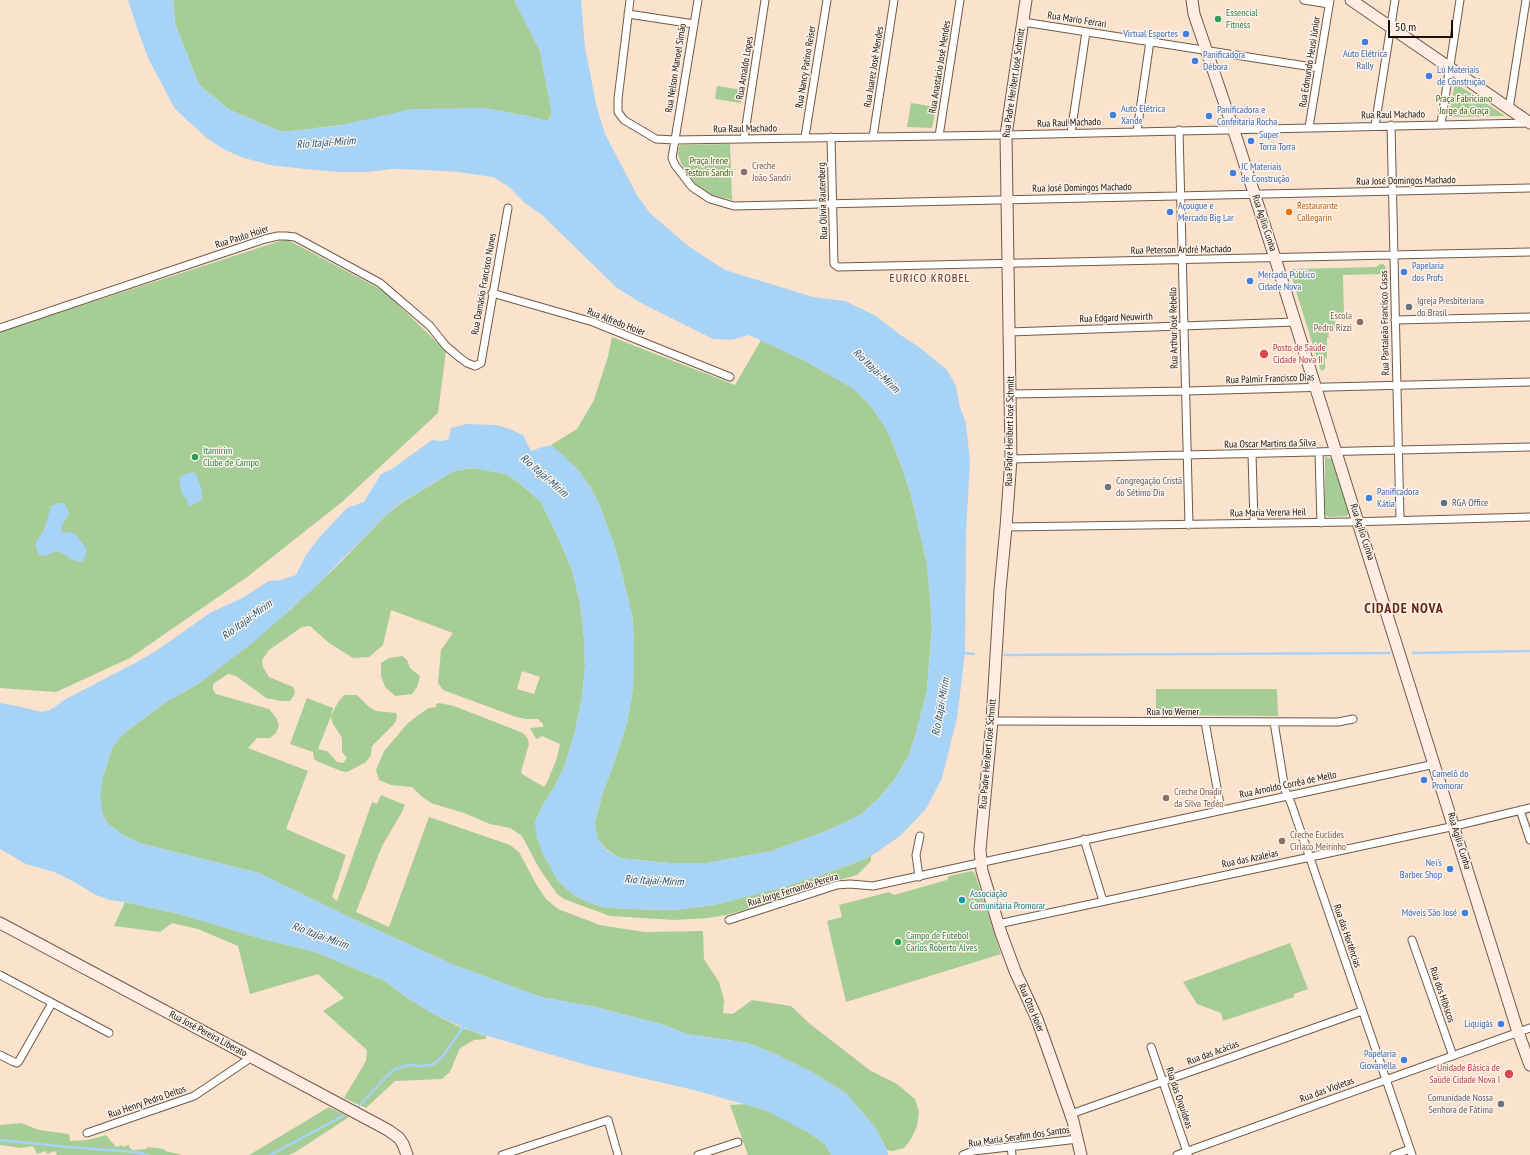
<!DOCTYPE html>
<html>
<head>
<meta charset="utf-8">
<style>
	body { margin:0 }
	#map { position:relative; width:1530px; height:1155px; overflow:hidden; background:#fbe2cd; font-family:"PT Sans Narrow",sans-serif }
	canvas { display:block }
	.scale { position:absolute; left:1388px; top:20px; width:65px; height:18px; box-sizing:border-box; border:2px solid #160e07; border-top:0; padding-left:5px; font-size:12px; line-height:14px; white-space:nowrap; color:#160e07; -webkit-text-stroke:3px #fdf3ea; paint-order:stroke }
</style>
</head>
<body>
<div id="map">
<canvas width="1530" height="1155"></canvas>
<div class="scale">50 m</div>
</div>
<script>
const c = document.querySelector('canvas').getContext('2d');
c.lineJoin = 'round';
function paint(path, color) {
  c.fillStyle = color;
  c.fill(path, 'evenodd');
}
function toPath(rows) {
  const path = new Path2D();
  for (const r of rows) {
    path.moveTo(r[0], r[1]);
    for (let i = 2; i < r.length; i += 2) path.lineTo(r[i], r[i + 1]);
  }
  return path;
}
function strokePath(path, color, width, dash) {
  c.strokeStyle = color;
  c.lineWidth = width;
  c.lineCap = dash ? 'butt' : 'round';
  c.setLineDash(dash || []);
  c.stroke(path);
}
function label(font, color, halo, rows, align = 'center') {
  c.font = font + ' "PT Sans Narrow",sans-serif';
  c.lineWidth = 3;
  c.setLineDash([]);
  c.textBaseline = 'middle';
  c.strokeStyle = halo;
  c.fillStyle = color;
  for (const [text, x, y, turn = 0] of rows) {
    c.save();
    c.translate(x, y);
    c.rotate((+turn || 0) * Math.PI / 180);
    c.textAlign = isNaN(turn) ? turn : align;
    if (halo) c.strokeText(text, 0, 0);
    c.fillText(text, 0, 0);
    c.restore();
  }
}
const green = toPath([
	[173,0,514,0,540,51,552,114,548,120,543,120,527,116,485,108,282,132,230,110,199,85,175,23],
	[1455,83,1504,115,1504,116,1451,117,1449,114],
	[717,86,743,90,741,103,715,99],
	[911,103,936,107,932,128,907,127],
	[730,144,732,198,733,200,711,195,696,185,681,163,678,154,679,147,681,145],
	[286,239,384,291,446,351,438,413,342,502,247,577,130,658,56,692,0,688,0,332],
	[1380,264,1383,264,1386,267,1384,277,1381,274,1343,275,1344,315,1335,315,1336,328,1328,329,1329,337,1327,338,1327,358,1325,358,1325,369,1321,371,1290,272,1291,270,1292,269,1376,267],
	[612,337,735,385,761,340,805,361,854,389,871,406,888,432,900,462,911,495,927,564,932,625,927,691,916,733,908,757,894,780,879,798,860,815,831,829,772,851,707,863,669,863,620,858,607,850,597,838,595,822,603,792,614,763,627,723,633,689,634,638,632,615,616,550,600,506,591,488,579,471,551,445,577,429,594,400,608,356],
	[1325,457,1332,459,1349,513,1347,516,1329,517,1325,515],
	[475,468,506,474,518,482,541,502,557,535,572,570,580,603,584,638,585,666,582,697,575,731,565,765,556,784,543,805,535,822,543,854,558,881,575,896,593,904,603,907,625,909,676,910,714,905,781,888,844,867,871,856,871,861,857,875,821,885,770,903,726,915,708,918,674,920,610,916,564,899,557,894,539,868,522,836,510,828,490,824,464,813,431,803,421,796,412,787,391,785,379,780,376,770,384,751,408,723,424,711,429,708,436,707,436,704,439,703,454,706,523,733,528,739,529,744,521,772,522,774,544,787,548,780,557,758,560,744,542,736,537,739,535,737,530,728,543,727,543,724,538,719,526,719,516,717,443,690,438,683,441,650,453,633,391,610,383,645,369,657,353,658,329,643,310,626,302,627,269,650,262,660,263,667,269,677,293,687,295,691,294,695,290,701,281,701,266,698,236,676,228,674,213,684,213,690,216,694,269,709,277,719,279,726,276,733,270,738,257,738,248,748,308,771,286,829,346,855,332,897,337,901,372,802,377,804,381,795,405,805,402,812,382,846,356,912,389,927,429,817,510,845,519,852,536,884,546,899,558,909,600,925,644,932,703,931,704,959,719,982,724,1000,723,1013,733,1014,752,1000,791,1006,810,1024,871,1071,897,1084,915,1099,919,1112,917,1126,911,1139,904,1148,893,1151,887,1150,875,1127,846,1093,810,1071,775,1054,748,1043,687,1034,664,1025,596,1007,541,997,454,965,349,917,259,873,143,844,123,835,107,823,103,815,101,807,100,796,103,777,112,748,123,734,166,702,198,684,290,610,337,566,385,516,404,501,454,471],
	[522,671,540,677,534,694,517,689],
	[402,656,407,660,410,668,420,676,417,687,412,694,395,696,385,687,381,676,381,663,389,658],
	[1156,689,1277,689,1278,716,1156,715],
	[344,695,357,695,369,707,376,711,396,713,397,715,396,721,393,725,372,746,371,755,366,762,347,772,341,771,319,762,314,759,313,752,290,744,307,698,333,708,331,716,338,702],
	[331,716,332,722,342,738,342,752,347,758,343,763,337,762,327,751,318,749],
	[972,871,975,874,1001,954,846,1002,827,921,842,917,839,905,889,892,894,895,947,880,949,876],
	[125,902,179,914,263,939,315,952,385,981,406,997,430,1012,462,1028,486,1036,486,1039,474,1040,462,1047,459,1050,450,1072,442,1079,395,1081,366,1108,344,1098,366,1061,367,1050,323,1011,344,998,318,974,250,994,238,946,198,929,172,923,160,932,114,926],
	[1290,943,1308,989,1294,994,1294,997,1223,1021,1221,1013,1197,1004,1183,982],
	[747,1104,765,1110,783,1118,811,1134,825,1144,831,1155,748,1155,730,1105],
	[329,1107,349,1117,294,1153,289,1155,249,1155],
	[21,1123,39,1130,69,1134,70,1141,88,1140,106,1135,116,1147,122,1145,123,1147,128,1145,128,1144,130,1148,133,1150,147,1149,147,1147,164,1149,165,1151,183,1155,57,1155,55,1151,47,1154,46,1151,37,1154,33,1146,21,1148,0,1145,0,1125]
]);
const water = toPath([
	[128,0,173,0,175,23,199,85,230,110,282,132,336,126,412,109,485,108,527,116,543,120,548,120,552,114,551,109,540,51,514,0,581,0,585,47,596,104,605,134,638,197,651,214,688,246,725,270,813,297,845,301,876,316,899,334,919,347,947,370,956,386,959,404,966,424,970,462,966,532,965,653,957,718,942,778,926,809,900,836,871,856,844,867,781,888,714,905,676,910,625,909,603,907,593,904,575,896,558,881,543,854,537,838,535,822,543,805,556,784,565,765,575,731,582,697,585,666,584,638,580,603,572,570,557,535,541,502,518,482,506,474,472,468,454,471,403,501,385,516,314,588,255,641,198,684,166,702,123,734,112,748,103,777,100,796,103,815,107,823,123,835,143,844,259,873,349,917,452,964,541,997,596,1007,664,1025,687,1034,748,1043,775,1054,810,1071,846,1093,875,1127,887,1150,888,1155,831,1155,825,1144,811,1134,765,1110,694,1090,590,1066,471,1031,430,1012,406,997,385,981,315,952,263,939,179,914,125,902,110,900,96,895,69,879,54,872,26,864,0,849,0,703,17,706,42,712,50,710,66,699,135,663,156,651,210,613,244,597,269,581,281,580,296,575,306,555,318,539,347,508,364,502,381,474,392,469,432,440,442,441,449,439,451,428,467,424,496,425,510,429,523,435,531,451,539,448,551,445,562,454,579,471,591,488,600,506,616,550,632,615,634,638,634,664,633,689,627,723,614,763,603,792,595,822,597,838,607,851,620,858,669,863,707,863,772,851,831,829,860,815,879,798,894,780,908,757,916,733,927,691,932,625,927,564,911,495,900,462,888,432,871,406,854,389,805,361,749,335,731,340,713,339,643,304,617,288,541,214,526,204,508,186,493,177,458,172,426,170,393,169,366,172,340,172,304,169,270,165,244,158,225,150,208,139,175,109,148,58,138,31],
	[193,472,196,474,202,490,202,500,188,507,187,499,183,496,181,490,179,478,181,476,185,474],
	[59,503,65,503,69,514,62,525,61,530,63,532,74,533,84,545,87,550,85,557,82,562,75,561,58,551,44,556,39,555,36,548,36,541,41,535,45,527,51,506]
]);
const stream = toPath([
	[962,653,974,654],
	[1413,653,1530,651],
	[1005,655,1390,653],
	[359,1106,386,1077,395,1069,409,1065,422,1066,434,1064,442,1057,464,1026],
	[0,1140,68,1147,134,1152,148,1155],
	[270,1155,343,1116]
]);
const street = toPath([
	[630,0,618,99,618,112,624,120,656,139,675,140,1006,135,1528,123],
	[698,0,672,158,675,165,692,187,710,199,734,206,1530,188],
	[1304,0,1329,4],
	[628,14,694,24],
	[1023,22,1319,68],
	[1509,109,1526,0],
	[1441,124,1460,0],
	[1391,125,1400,520],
	[1375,126,1395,0],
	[1309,127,1330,0],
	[1179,130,1189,525],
	[1137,131,1150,41],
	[1071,133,1086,32],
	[939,136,960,0],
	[805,137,827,0],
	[831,137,834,264,838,267,1530,252],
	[873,137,894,0],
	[744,139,765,0],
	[492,293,593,322,730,377],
	[1395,320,1530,317],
	[0,328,265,239,278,236,286,236,295,237,380,283,430,326,446,346,459,357,467,363,475,366,481,363,508,208],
	[1009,332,1296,322],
	[1011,394,1186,391,1329,387,1530,382],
	[1319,452,1321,523],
	[1252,454,1254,523],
	[1011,459,1530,447],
	[1006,527,1349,522,1530,517],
	[992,721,1338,722,1353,719],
	[1205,722,1221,810],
	[1274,722,1285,790,1291,803,1412,1155],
	[1520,810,1530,840],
	[1084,839,1103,901],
	[919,877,916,855,920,836],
	[729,920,837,885,850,884,873,886,1435,764],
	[998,924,1455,826,1530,808],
	[1412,940,1453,1056],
	[0,975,109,1033],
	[1151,1047,1188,1155],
	[0,1055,14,1062,17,1063,19,1061,52,1003],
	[1071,1114,1362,1011],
	[87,1133,194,1096,252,1057],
	[1011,1146,1012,1155],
	[502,1155,608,1120,618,1155],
	[698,1155,738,1142],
	[963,1155,973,1151,991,1149,1078,1139],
	[1177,1155,1530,1028],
	[1394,1155,1410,1149]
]);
const secondary = toPath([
	[1026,0,1006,135,1011,459,1006,527,1000,590,992,721,980,850,982,871,1001,933,1015,971,1037,1019,1052,1061,1073,1121,1081,1155],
	[1192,0,1194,14,1237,140,1275,258,1518,1032,1530,1065],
	[1351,0,1530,123],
	[0,923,388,1130,399,1138,403,1144,407,1155]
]);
const markers = [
	[1218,19,4,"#2e9e5b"],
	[1186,34,4,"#3f7fe0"],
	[1365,42,4,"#3f7fe0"],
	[1195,61,4,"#3f7fe0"],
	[1429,76,4,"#3f7fe0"],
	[1113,115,4,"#3f7fe0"],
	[1209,116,4,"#3f7fe0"],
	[1251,141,4,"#3f7fe0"],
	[744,172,4,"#8d6e63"],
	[1233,173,4,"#3f7fe0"],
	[1170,212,4,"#3f7fe0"],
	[1289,212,4,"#e8710a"],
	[1404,272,4,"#3f7fe0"],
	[1250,281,4,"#3f7fe0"],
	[1409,307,4,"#6b7280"],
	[1360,322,4,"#8d6e63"],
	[1264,354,5,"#e0444e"],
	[195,457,4,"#2e9e5b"],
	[1108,487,4,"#6b7280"],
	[1369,498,4,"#3f7fe0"],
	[1444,503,4,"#5c6f8a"],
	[1424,780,4,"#3f7fe0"],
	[1166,798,4,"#8d6e63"],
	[1282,841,4,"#8d6e63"],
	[1450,869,4,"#3f7fe0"],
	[962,900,4,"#0f9aa8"],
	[1465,913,4,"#3f7fe0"],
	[898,942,4,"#2e9e5b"],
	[1501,1024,4,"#3f7fe0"],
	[1404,1060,4,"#3f7fe0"],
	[1509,1074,5,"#e0444e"],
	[1501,1104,4,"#6b7280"]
];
const leisureNames = [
	["Essencial",1226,13],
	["Fitness",1226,25],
	["Itamirim",203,451],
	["Clube de Campo",203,463],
	["Campo de Futebol",906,936],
	["Carlos Roberto Alves",906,948]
];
const streetNames = [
	["Rua Mario Ferrari",1077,20,9],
	["Rua Edmundo Heusi Júnior",1310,62,-81],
	["Rua Nancy Patino Reiser",806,67,-81],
	["Rua Juarez José Mendes",874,67,-81],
	["Rua Anastácio José Mendes",940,67,-81],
	["Rua Nelson Manoel Simão",676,68,-81],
	["Rua Arnaldo Lopes",745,68,-81],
	["Rua Padre Heribert José Schmitt",1014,83,-82],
	["Rua Raul Machado",1393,115,-1],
	["Rua Raul Machado",1069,123,-2],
	["Rua Raul Machado",745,129,-1],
	["Rua José Domingos Machado",1406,181,-1],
	["Rua José Domingos Machado",1082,188,-1],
	["Rua Olívia Rautenberg",823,201,-92],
	["Rua Agílio Cunha",1264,223,72],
	["Rua Paulo Hoier",242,237,-18],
	["Rua Peterson André Machado",1181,250,-1],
	["Rua Damásio Francisco Nunes",484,284,-80],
	["Rua Edgard Neuwirth",1116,318,-2],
	["Rua Alfredo Hoier",616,322,21],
	["Rua Pantaleão Francisco Casas",1385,323,-91],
	["Rua Arthur José Rebello",1174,328,-91],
	["Rua Palmir Francisco Dias",1270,379,-2],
	["Rua Padre Heribert José Schmitt",1010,431,-89],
	["Rua Oscar Martins da Silva",1270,444,-1],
	["Rua Maria Verena Heil",1268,513,-1],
	["Rua Agílio Cunha",1362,532,72],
	["Rua Ivo Werner",1173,712],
	["Rua Padre Heribert José Schmitt",988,754,-85],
	["Rua Arnoldo Corrêa de Mello",1288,785,-12],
	["Rua Agílio Cunha",1459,841,73],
	["Rua das Azaleias",1250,859,-12],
	["Rua Jorge Fernando Pereira",793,890,-17],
	["Rua das Hortências",1347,936,71],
	["Rua dos Hibiscos",1442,995,71],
	["Rua Otto Hoier",1031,1008,67],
	["Rua José Pereira Liberato",208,1034,28],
	["Rua das Acácias",1213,1053,-20],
	["Rua das Violetas",1327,1090,-20],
	["Rua das Orquídeas",1179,1098,71],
	["Rua Henry Pedro Deitos",147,1102,-19],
	["Rua Maria Serafim dos Santos",1019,1137,-8]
];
const shopNames = [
	["Virtual Esportes",1178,34,"right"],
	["Auto Elétrica",1365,54,"center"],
	["Rally",1365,66,"center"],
	["Panificadora",1203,55],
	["Débora",1203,67],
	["Lú Materiais",1437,70],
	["de Construção",1437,82],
	["Auto Elétrica",1121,109],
	["Xande",1121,121],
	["Panificadora e",1217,110],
	["Confeitaria Rocha",1217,122],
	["Super",1259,135],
	["Torra Torra",1259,147],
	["JC Materiais",1241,167],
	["de Construção",1241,179],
	["Açougue e",1178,206],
	["Mercado Big Lar",1178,218],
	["Papelaria",1412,266],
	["dos Profs",1412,278],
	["Mercado Público",1258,275],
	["Cidade Nova",1258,287],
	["Panificadora",1377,492],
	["Kátia",1377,504],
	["Camelô do",1432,774],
	["Promorar",1432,786],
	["Nei's",1442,863,"right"],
	["Barber Shop",1442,875,"right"],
	["Móveis São José",1457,913,"right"],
	["Liquigás",1493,1024,"right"],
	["Papelaria",1396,1054,"right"],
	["Giovanella",1396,1066,"right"]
];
const parkNames = [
	["Praça Fabriciano",1464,99],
	["Jorge da Graça",1464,111],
	["Praça Irene",709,161],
	["Testoni Sandri",709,173]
];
const educationNames = [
	["Creche",752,166],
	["João Sandri",752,178],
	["Escola",1352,316,"right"],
	["Pedro Rizzi",1352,328,"right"],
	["Creche Onadir",1174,792],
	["da Silva Tedéo",1174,804],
	["Creche Euclides",1290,835],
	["Ciriaco Meirinho",1290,847]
];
const foodNames = [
	["Restaurante",1297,206],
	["Callegarin",1297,218]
];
const worshipNames = [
	["Igreja Presbiteriana",1417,301],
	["do Brasil",1417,313],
	["Congregação Cristã",1116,481],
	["do Sétimo Dia",1116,493],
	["Comunidade Nossa",1493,1098,"right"],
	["Senhora de Fátima",1493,1110,"right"]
];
const healthNames = [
	["Posto de Saúde",1273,348],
	["Cidade Nova II",1273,360],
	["Unidade Básica de",1500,1068,"right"],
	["Saúde Cidade Nova I",1500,1080,"right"]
];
const serviceNames = [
	["RGA Office",1452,503]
];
const cultureNames = [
	["Associação",970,894],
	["Comunitária Promorar",970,906]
];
const waterNames = [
	["Rio Itajaí-Mirim",326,143,-4],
	["Rio Itajaí-Mirim",876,371,43],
	["Rio Itajaí-Mirim",544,476,41],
	["Rio Itajaí-Mirim",247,620,-36],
	["Rio Itajaí-Mirim",941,707,-80],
	["Rio Itajaí-Mirim",654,881,3],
	["Rio Itajaí-Mirim",320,936,20]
];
const quarterNames = [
	["EURICO KROBEL",930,279]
];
const districtNames = [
	["CIDADE NOVA",1404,609]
];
paint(green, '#a6cd96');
paint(water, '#a6d3f6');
strokePath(stream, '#a6d3f6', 2.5);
strokePath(street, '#6f5a48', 9);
strokePath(secondary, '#6f5a48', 13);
strokePath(street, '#fff', 7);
strokePath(secondary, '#ffede4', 11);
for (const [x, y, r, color] of markers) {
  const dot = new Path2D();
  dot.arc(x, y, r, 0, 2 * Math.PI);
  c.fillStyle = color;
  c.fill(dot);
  strokePath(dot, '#fdf3ea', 1.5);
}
label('10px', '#27864d', '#fdf3ea', leisureNames, 'left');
label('10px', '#160e07', '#fdf3ea', streetNames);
label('10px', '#366cbe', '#fdf3ea', shopNames, 'left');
label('10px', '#34631c', '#fdf3ea', parkNames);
label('10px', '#785e54', '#fdf3ea', educationNames, 'left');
label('10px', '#c56008', '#fdf3ea', foodNames, 'left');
label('10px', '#5b616d', '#fdf3ea', worshipNames, 'left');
label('10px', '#be3a42', '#fdf3ea', healthNames, 'left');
label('10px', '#4e5e75', '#fdf3ea', serviceNames, 'left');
label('10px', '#0d838f', '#fdf3ea', cultureNames, 'left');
label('italic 11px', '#1a5379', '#fdf3ea', waterNames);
c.letterSpacing = '1px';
label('12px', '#672611', '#fdf3ea', quarterNames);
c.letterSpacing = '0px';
c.letterSpacing = '1px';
label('bold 14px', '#672611', '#fdf3ea', districtNames);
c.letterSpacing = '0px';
</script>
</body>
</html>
